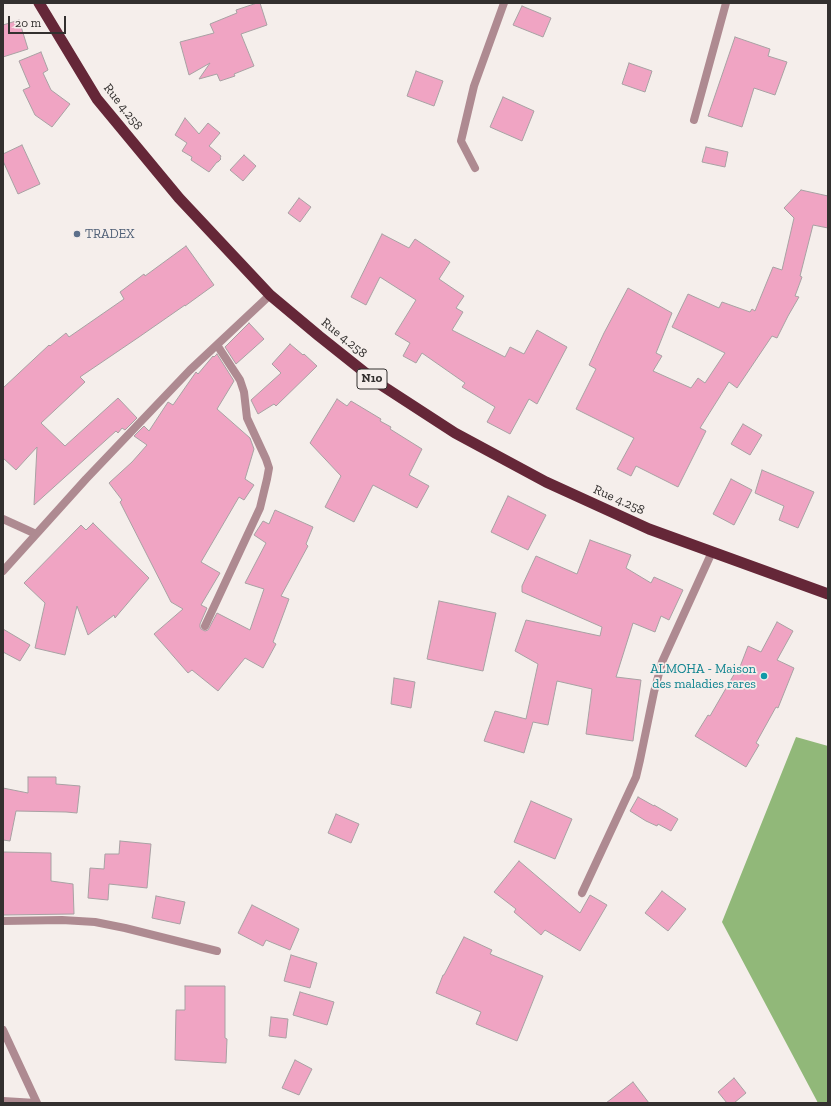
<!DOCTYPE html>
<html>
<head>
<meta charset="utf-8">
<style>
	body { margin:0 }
	#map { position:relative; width:831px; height:1106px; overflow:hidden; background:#f5eeeb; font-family:"Zilla Slab",serif }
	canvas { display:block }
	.frame { position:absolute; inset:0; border:4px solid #33302f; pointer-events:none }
	.scale { position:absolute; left:8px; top:16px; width:58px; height:18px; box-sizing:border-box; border:2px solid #33302f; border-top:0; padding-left:5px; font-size:12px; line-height:14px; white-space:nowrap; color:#33302f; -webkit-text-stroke:3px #f5eeeb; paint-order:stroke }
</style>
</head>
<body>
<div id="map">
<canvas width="831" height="1106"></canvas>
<div class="frame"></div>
<div class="scale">20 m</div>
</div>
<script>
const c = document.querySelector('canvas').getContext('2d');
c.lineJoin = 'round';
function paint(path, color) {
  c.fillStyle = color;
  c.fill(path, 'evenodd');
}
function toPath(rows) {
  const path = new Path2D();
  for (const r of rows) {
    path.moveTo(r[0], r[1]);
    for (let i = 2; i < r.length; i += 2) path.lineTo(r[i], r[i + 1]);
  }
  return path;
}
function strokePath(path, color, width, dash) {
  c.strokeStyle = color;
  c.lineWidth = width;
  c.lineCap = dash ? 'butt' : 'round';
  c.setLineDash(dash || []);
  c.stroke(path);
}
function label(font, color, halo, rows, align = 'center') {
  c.font = font + ' "Zilla Slab",serif';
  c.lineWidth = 3.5;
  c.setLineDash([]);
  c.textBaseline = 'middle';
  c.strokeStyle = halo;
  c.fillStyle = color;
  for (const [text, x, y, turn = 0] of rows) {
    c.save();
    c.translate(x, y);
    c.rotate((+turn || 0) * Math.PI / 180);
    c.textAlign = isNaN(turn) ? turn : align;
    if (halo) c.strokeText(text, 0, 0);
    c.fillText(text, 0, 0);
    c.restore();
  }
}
const forest = toPath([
	[796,737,828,746,828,1103,818,1103,722,922]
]);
const building = toPath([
	[257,3,260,3,267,25,241,34,254,66,234,74,235,76,220,81,217,74,199,79,210,63,189,75,180,42,214,33,210,24,237,13,236,10,257,3],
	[522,6,551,18,543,37,513,25,522,6],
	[19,20,28,49,3,57,3,25,19,20],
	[735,37,770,49,768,56,787,62,775,95,754,88,742,127,708,116,735,37],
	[41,52,48,70,43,73,51,90,70,104,52,127,35,115,23,90,30,87,19,61,41,52],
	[629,63,652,71,645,92,622,84,629,63],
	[416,71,443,81,434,106,407,96,416,71],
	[503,97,534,111,522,141,490,127,503,97],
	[185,118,199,134,208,123,220,133,209,146,221,156,220,158,221,159,218,162,217,162,209,172,191,160,192,157,182,151,187,143,175,135,185,118],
	[22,145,40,184,18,194,3,161,3,154,22,145],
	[706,147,728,152,725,167,702,162,706,147],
	[244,155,256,166,243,181,230,170,244,155],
	[801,190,828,196,828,228,813,225,800,276,802,277,795,296,799,297,788,316,777,338,772,336,737,388,729,382,700,428,706,431,678,487,636,466,631,476,617,469,634,438,576,409,596,369,589,365,604,333,628,288,672,313,656,353,662,356,653,371,691,388,698,378,705,383,725,353,703,342,672,327,688,294,719,308,722,302,750,312,752,309,755,311,773,267,782,270,794,218,784,208,801,190],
	[299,198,311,207,300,222,288,213,299,198],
	[382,234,409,248,415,239,450,262,439,279,464,296,456,308,463,312,452,330,505,357,510,347,524,354,537,330,567,347,537,404,529,399,510,434,487,422,495,407,462,387,465,383,422,353,416,363,403,356,410,343,395,334,416,300,380,277,366,305,351,297,382,234],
	[186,246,214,285,185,306,185,305,139,337,80,377,85,382,41,423,65,446,118,398,137,418,125,430,122,428,118,433,116,431,34,505,37,447,16,470,3,458,3,388,49,345,50,346,66,333,69,337,124,299,120,292,144,274,145,276,186,246],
	[249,323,264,339,236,364,225,347,249,323],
	[290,344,303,355,304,354,317,366,276,406,274,404,258,414,251,400,281,373,272,364,290,344],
	[217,354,234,381,217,409,250,438,254,449,245,479,254,485,244,500,239,497,201,562,220,573,201,605,207,608,200,624,200,627,201,629,205,631,208,630,217,613,250,630,264,589,245,583,266,543,254,535,263,521,269,524,275,510,313,527,306,544,308,546,281,596,289,599,273,642,276,644,263,668,245,658,218,691,192,670,188,673,154,634,183,609,171,602,120,502,122,500,109,483,132,462,147,445,134,436,144,426,149,431,168,402,173,405,196,372,198,374,213,356,214,357,217,354],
	[337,399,347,406,351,401,381,419,380,421,391,427,390,429,422,449,409,475,429,486,417,508,373,485,354,522,325,507,341,476,310,443,337,399],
	[743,424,762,435,750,455,731,444,743,424],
	[762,470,814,492,798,528,779,520,784,506,755,493,762,470],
	[731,479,752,490,734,525,713,514,731,479],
	[508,496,546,515,528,550,491,532,508,496],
	[93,523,149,578,115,618,114,615,88,635,77,606,65,655,35,648,45,603,24,583,81,525,86,530,93,523],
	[590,540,631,555,626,568,651,583,654,577,683,590,669,620,661,616,655,632,633,623,616,677,641,680,633,741,586,734,592,689,557,681,548,725,533,722,524,753,484,741,495,711,526,719,538,664,515,651,526,620,600,636,602,627,522,592,522,586,536,556,577,574,590,540],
	[439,601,496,613,483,671,427,659,439,601],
	[777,622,793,631,777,660,794,668,778,708,776,707,756,743,759,745,746,767,695,736,708,715,710,716,736,671,738,672,748,646,761,652,777,622],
	[3,629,30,645,20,661,3,652,3,629],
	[394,678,415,682,411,708,391,704,394,678],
	[28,777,56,777,56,784,80,786,77,813,66,812,16,811,10,841,3,840,3,788,28,793,28,777],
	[638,797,654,806,654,805,678,819,671,831,658,824,657,826,646,821,630,811,638,797],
	[531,801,572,819,555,859,514,842,531,801],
	[336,814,359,824,351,843,328,833,336,814],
	[120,841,151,844,147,888,109,884,108,900,88,898,90,868,104,869,105,854,119,854,120,841],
	[3,852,51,853,51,881,73,884,74,914,3,915,3,852],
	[519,861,580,913,590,895,607,905,580,951,545,930,541,935,514,912,516,909,494,892,519,861],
	[662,891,686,909,668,931,645,913,662,891],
	[156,896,185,902,180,924,152,918,156,896],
	[252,905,299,929,290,950,266,940,263,946,238,933,252,905],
	[464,937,492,950,490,954,543,976,517,1041,476,1024,481,1012,436,993,443,975,444,975,464,937],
	[291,955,317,963,310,988,284,981,291,955],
	[185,986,225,986,225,1038,227,1039,226,1063,175,1060,176,1010,185,1010,185,986],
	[300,992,334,1002,327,1025,293,1015,300,992],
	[271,1017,288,1019,286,1038,269,1036,271,1017],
	[295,1060,312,1069,299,1095,282,1088,295,1060],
	[734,1078,746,1093,734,1103,727,1103,718,1092,734,1078],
	[633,1082,649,1103,606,1103,633,1082]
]);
const minor = toPath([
	[694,120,726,3],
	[475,168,461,141,474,86,504,3],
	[3,519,36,534],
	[3,571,86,479,190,370,270,295],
	[205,626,260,508,267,479,269,468,266,459,247,418,244,392,240,380,217,345],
	[582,893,636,777,640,760,654,692,662,662,712,552],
	[3,921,62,920,95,922,125,928,217,951],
	[3,1030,37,1103],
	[3,1101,36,1103]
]);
const trunk = toPath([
	[39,3,97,99,179,198,270,295,319,336,378,383,455,433,546,482,649,529,828,594]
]);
const markers = [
	[77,234,4,"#5c6f8a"],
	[764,676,4,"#0f9aa8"]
];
const shields = [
	[372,379,30]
];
const shieldNames = [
	["N10",372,379]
];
const streetNames = [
	["Rue 4.258",123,107,52],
	["Rue 4.258",344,338,39],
	["Rue 4.258",619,500,24]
];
const serviceNames = [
	["TRADEX",85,234]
];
const cultureNames = [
	["ALMOHA - Maison",756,669],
	["des maladies rares",756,684]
];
paint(forest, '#91b879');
paint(building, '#f0a4c3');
strokePath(building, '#a8a1a3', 1);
strokePath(minor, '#ae8a91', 8);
strokePath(trunk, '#652738', 11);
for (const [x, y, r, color] of markers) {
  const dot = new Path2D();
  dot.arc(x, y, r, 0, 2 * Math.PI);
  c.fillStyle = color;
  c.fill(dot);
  strokePath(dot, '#f5eeeb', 1.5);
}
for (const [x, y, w] of shields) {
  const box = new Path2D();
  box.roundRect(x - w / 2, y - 10, w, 20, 3);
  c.fillStyle = '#f5eeeb';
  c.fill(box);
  strokePath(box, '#33302f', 1);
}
label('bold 12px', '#33302f', null, shieldNames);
label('13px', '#33302f', '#f5eeeb', streetNames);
label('13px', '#4e5e75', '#f5eeeb', serviceNames, 'left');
label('13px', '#0d838f', '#f5eeeb', cultureNames, 'right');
</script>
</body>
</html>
